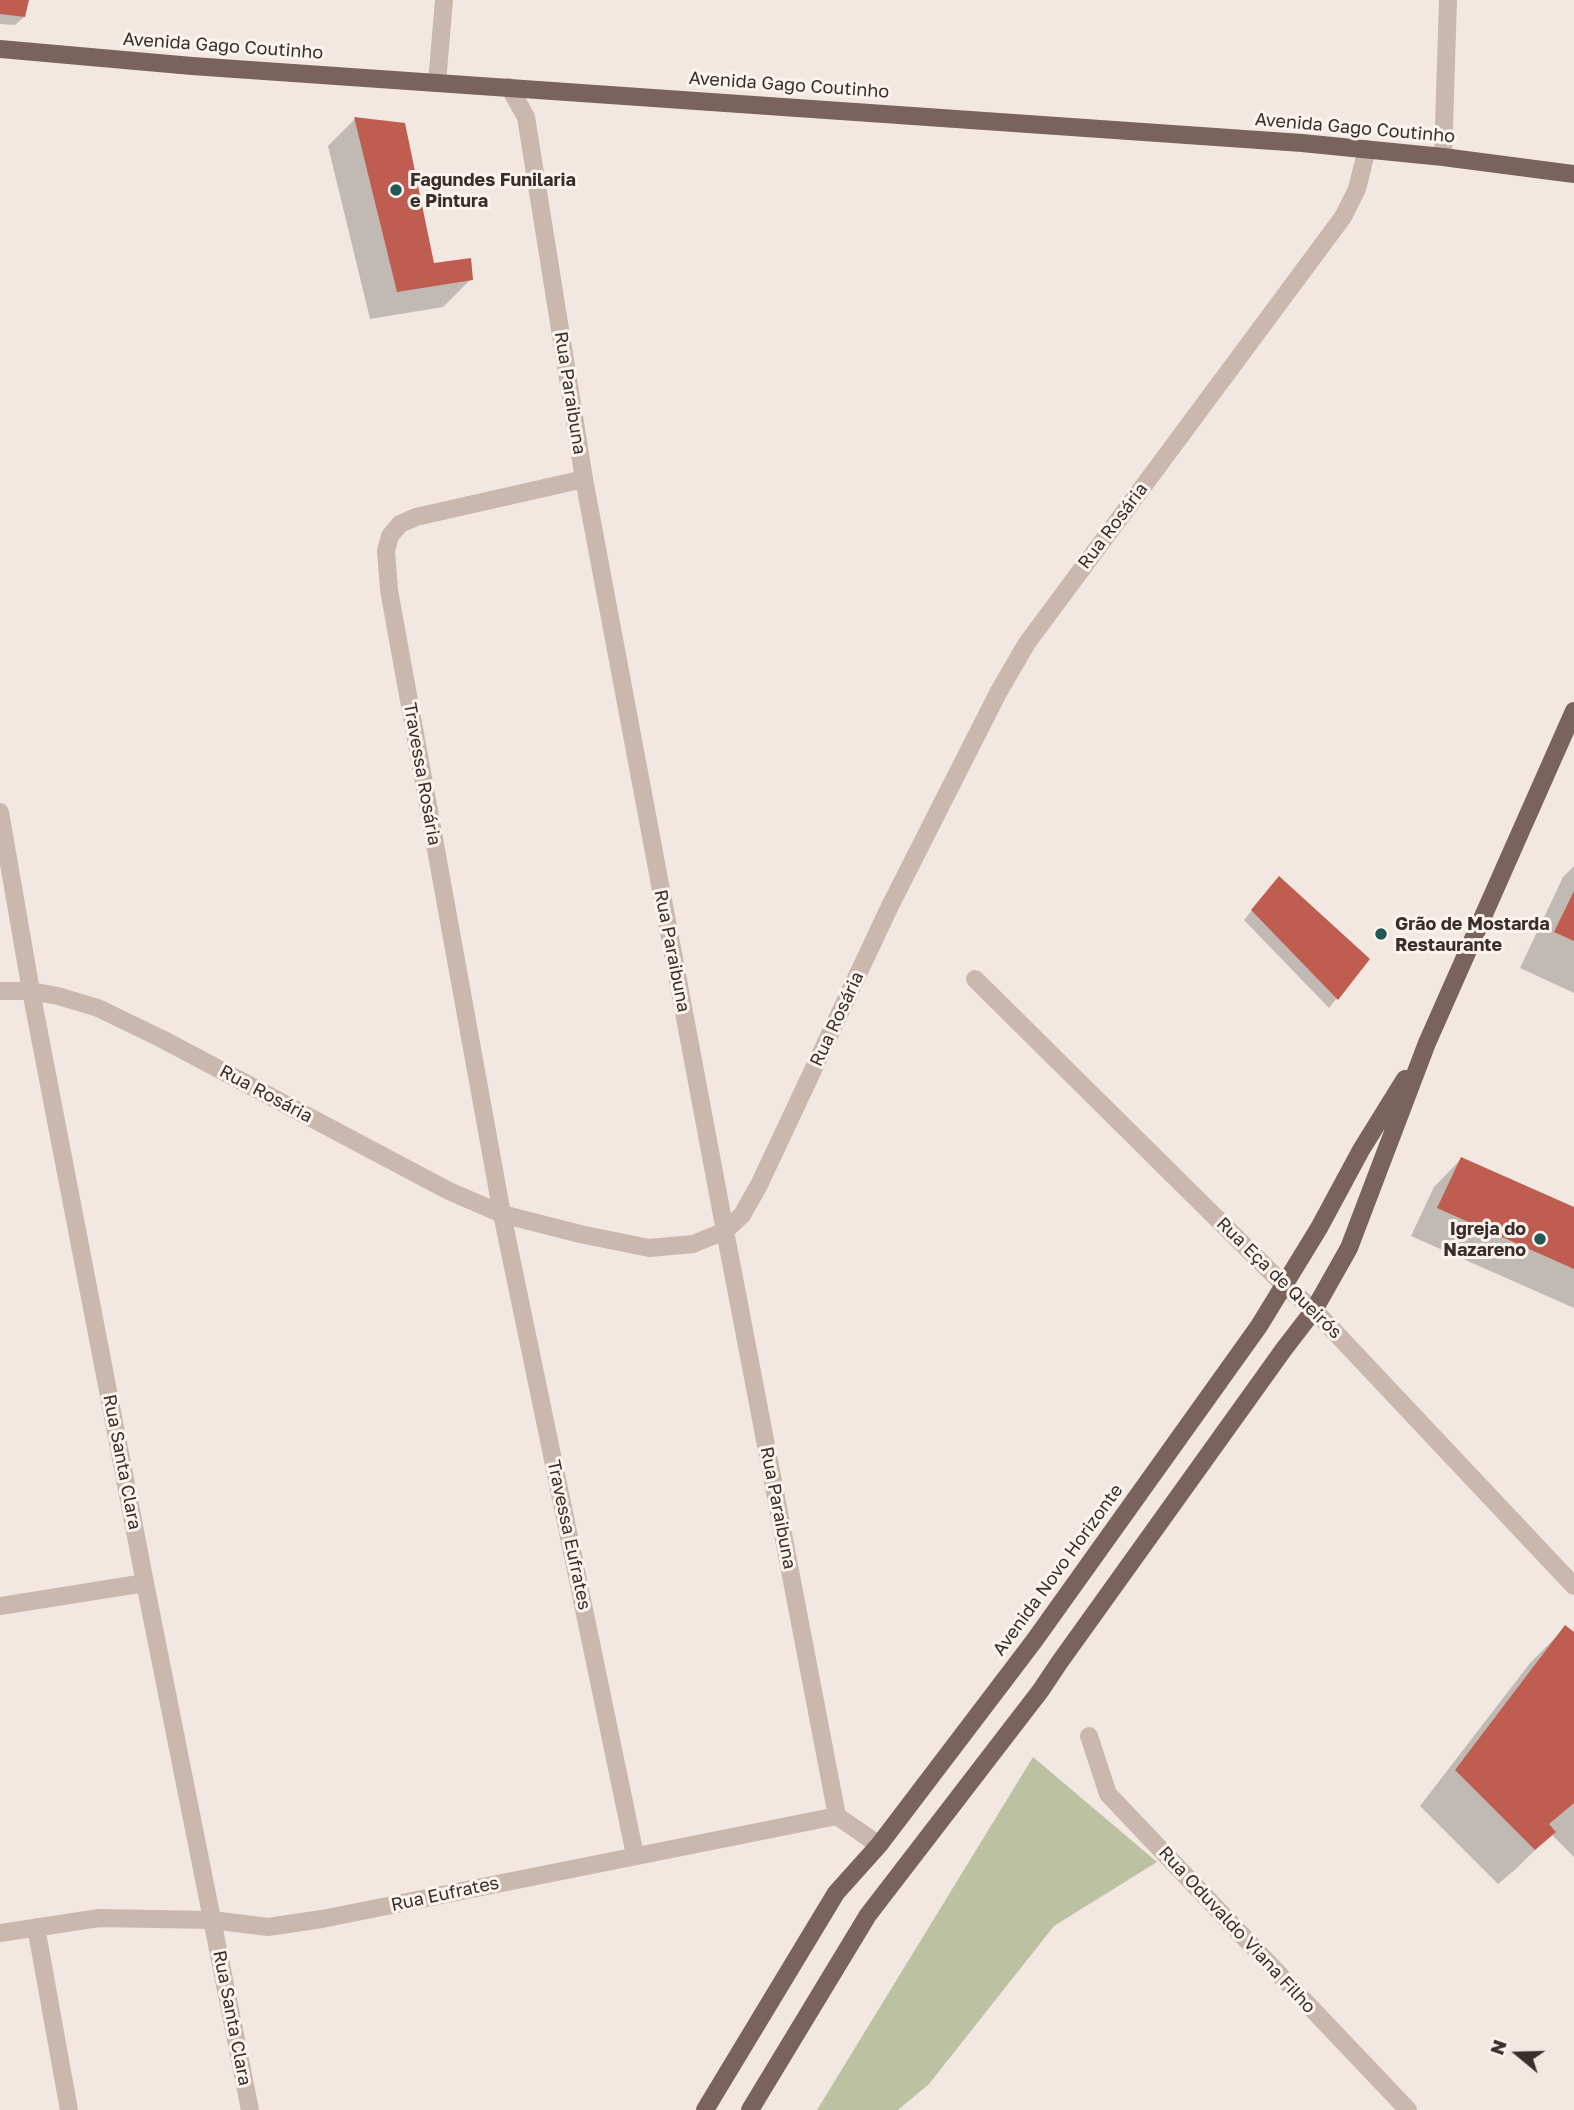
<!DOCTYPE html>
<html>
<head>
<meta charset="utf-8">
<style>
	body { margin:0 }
	#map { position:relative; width:1574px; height:2110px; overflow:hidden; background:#f2e8e1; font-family:"Golos Text",sans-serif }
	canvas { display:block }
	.north { position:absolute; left:1483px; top:2019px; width:70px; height:70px; -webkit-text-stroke:5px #faf3ee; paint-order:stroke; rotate:289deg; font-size:19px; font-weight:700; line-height:28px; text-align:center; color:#392e2b }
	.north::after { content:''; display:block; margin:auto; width:24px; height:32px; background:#392e2b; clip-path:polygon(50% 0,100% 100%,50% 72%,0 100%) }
</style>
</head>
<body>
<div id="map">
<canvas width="1574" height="2110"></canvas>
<div class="north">N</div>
</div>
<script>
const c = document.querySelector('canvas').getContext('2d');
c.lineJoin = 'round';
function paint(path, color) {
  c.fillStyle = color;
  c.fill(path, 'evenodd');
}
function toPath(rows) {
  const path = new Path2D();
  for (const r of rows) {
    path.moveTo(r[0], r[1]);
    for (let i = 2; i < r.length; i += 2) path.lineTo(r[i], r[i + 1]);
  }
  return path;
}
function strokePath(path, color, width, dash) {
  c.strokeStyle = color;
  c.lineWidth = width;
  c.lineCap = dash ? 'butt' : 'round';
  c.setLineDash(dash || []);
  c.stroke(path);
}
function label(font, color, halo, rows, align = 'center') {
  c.font = font + ' "Golos Text",sans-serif';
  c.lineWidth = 6;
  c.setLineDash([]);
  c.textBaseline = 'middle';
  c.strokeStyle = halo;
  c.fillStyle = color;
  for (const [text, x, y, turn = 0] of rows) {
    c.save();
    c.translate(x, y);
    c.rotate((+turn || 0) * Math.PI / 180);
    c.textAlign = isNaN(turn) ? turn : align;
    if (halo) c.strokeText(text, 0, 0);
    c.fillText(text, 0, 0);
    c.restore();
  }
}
const green = toPath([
	[1033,1757,1157,1862,1054,1926,929,2084,898,2110,817,2110]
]);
const shadow = toPath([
	[0,0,27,0,24,17,15,25,0,24],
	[355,119,433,265,471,279,443,307,370,319,328,146],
	[1574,866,1574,993,1520,968,1563,877],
	[1271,887,1368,959,1329,1008,1244,920],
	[1461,1159,1574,1209,1574,1308,1411,1236,1434,1187],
	[1566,1627,1574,1634,1574,1857,1551,1834,1517,1868,1498,1884,1420,1806,1530,1663]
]);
const building = toPath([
	[0,0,29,0,25,17,0,14],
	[354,117,405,123,434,263,471,258,473,280,397,292],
	[1279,876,1370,959,1338,1000,1251,910],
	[1574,891,1574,941,1554,932],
	[1461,1157,1574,1207,1574,1269,1437,1208],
	[1565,1625,1574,1632,1574,1803,1549,1824,1556,1832,1535,1850,1455,1770]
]);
const minor = toPath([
	[437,83,444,0],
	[509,87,526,117,584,479,725,1231,837,1816],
	[1443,157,1448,0],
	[584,479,416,517,400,524,390,536,386,551,389,590,502,1214,635,1855],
	[0,812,31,991,145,1583,250,2110],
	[975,979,1284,1285,1314,1310,1574,1586],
	[0,991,31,991,58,996,98,1008,162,1039,449,1191,502,1214,580,1234,649,1248,693,1244,725,1231,742,1215,759,1185,890,906,998,693,1027,643,1343,217,1357,189,1367,149],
	[0,1606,145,1583],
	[1089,1736,1108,1794,1408,2110],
	[36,1927,69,2110],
	[0,1933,99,1918,212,1920,268,1927,322,1919,837,1816,879,1845]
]);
const primary = toPath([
	[0,49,192,66,1302,143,1443,157,1574,174],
	[705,2110,836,1893,879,1845,1034,1641,1259,1326,1319,1228,1361,1150,1405,1079],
	[750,2110,868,1915,1041,1690,1059,1663,1284,1349,1314,1310,1349,1248,1427,1043,1574,711]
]);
const markers = [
	[396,190,7,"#225955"],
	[1381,934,7,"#225955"],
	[1540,1239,7,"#225955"]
];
const streetNames = [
	["Avenida Gago Coutinho",223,46,4],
	["Avenida Gago Coutinho",789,85,4],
	["Avenida Gago Coutinho",1355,128,5],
	["Rua Paraibuna",570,393,81],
	["Rua Rosária",1113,526,-53],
	["Travessa Rosária",422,774,80],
	["Rua Paraibuna",672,951,79],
	["Rua Rosária",837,1019,-65],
	["Rua Rosária",266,1094,28],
	["Rua Eça de Queirós",1279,1278,44],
	["Rua Santa Clara",122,1462,79],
	["Rua Paraibuna",778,1508,79],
	["Travessa Eufrates",569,1535,78],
	["Avenida Novo Horizonte",1058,1570,-54],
	["Rua Eufrates",445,1894,-12],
	["Rua Oduvaldo Viana Filho",1237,1930,47],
	["Rua Santa Clara",232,2018,79]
];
const poiNames = [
	["Fagundes Funilaria",410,180],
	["e Pintura",410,201],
	["Grão de Mostarda",1395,924],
	["Restaurante",1395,945],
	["Igreja do",1526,1229,"right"],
	["Nazareno",1526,1250,"right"]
];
paint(green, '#bbc1a1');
paint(shadow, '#0003');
paint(building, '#c05d51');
strokePath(minor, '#cab7ad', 18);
strokePath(primary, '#7a635d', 18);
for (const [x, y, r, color] of markers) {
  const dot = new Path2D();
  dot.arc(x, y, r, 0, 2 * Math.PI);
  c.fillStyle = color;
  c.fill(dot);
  strokePath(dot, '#faf3ee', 2.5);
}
label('18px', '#392e2b', '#faf3ee', streetNames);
label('bold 18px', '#392e2b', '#faf3ee', poiNames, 'left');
</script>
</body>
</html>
